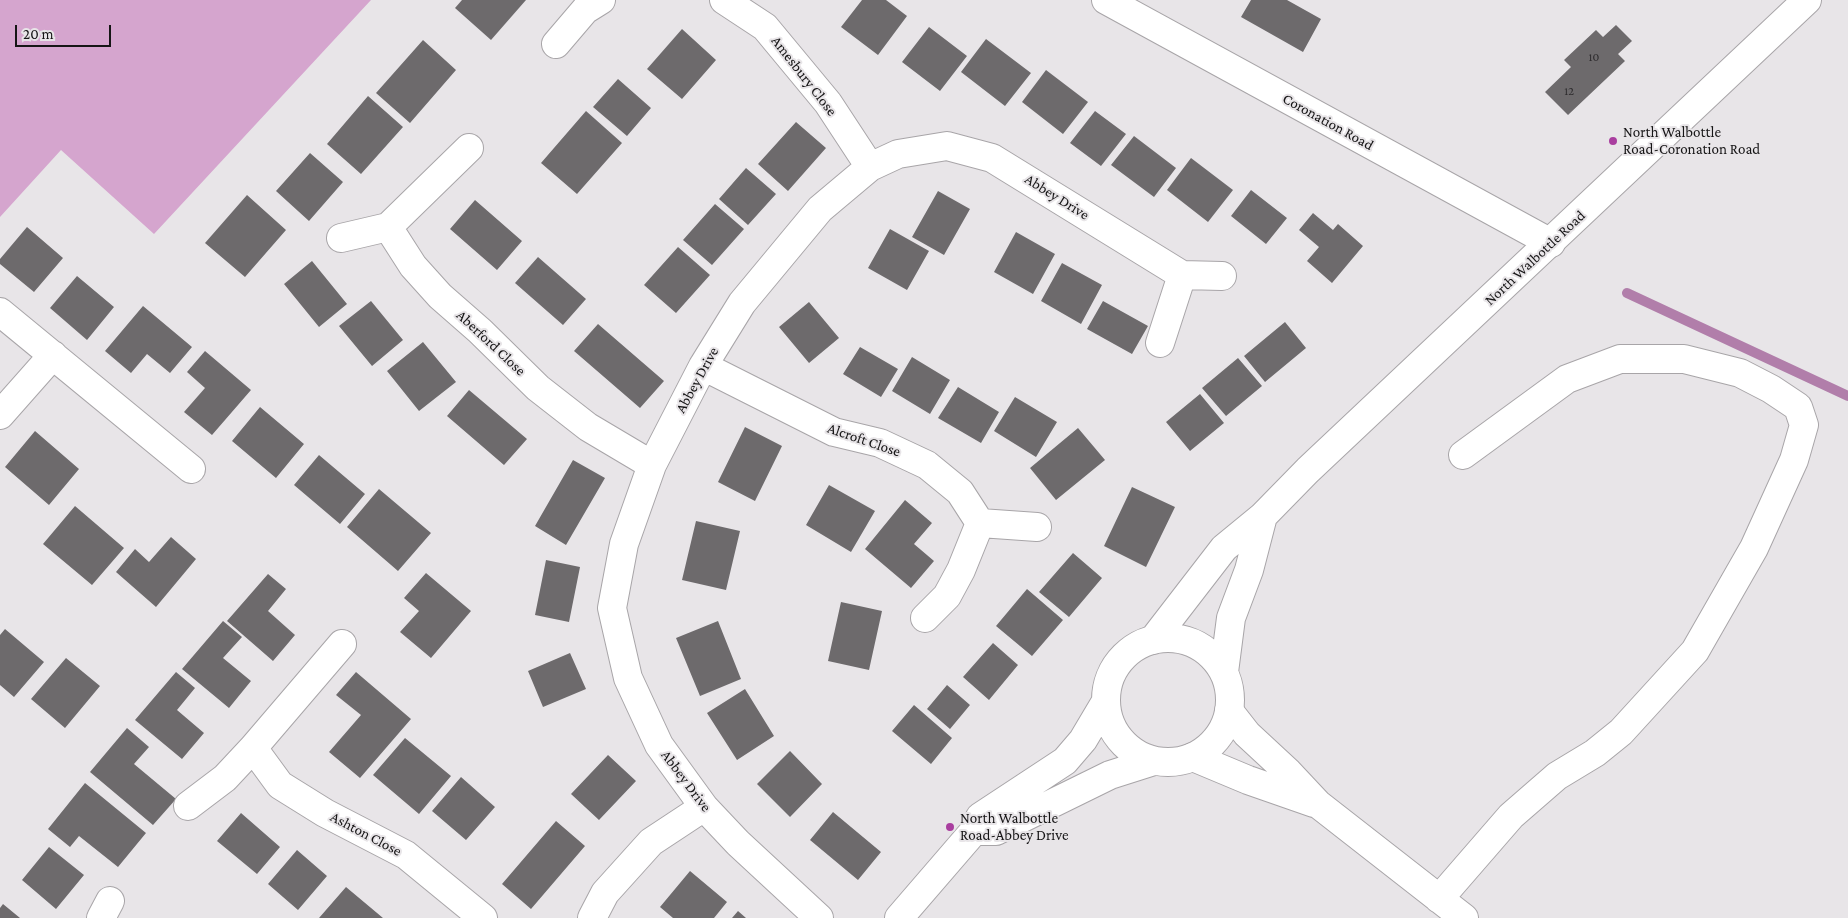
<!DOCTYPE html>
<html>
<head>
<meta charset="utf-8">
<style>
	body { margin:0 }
	#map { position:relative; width:1848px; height:918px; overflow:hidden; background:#e8e5e8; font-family:"Crimson Pro",serif }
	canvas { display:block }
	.scale { position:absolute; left:15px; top:25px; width:96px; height:22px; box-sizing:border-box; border:2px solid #161516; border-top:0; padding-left:6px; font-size:15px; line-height:18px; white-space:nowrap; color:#161516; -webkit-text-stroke:4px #e8e5e8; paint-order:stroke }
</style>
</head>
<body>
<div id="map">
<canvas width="1848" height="918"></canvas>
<div class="scale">20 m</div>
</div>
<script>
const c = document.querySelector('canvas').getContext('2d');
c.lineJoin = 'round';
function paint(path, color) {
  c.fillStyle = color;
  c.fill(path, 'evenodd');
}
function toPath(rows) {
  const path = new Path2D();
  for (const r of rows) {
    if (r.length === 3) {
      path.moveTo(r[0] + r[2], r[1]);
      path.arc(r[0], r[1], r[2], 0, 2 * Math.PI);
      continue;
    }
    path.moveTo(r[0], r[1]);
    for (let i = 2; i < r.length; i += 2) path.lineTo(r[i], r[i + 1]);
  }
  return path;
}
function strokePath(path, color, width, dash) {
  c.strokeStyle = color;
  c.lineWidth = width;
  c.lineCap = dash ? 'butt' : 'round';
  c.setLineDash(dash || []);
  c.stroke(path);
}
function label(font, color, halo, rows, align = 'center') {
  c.font = font + ' "Crimson Pro",serif';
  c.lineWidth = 4;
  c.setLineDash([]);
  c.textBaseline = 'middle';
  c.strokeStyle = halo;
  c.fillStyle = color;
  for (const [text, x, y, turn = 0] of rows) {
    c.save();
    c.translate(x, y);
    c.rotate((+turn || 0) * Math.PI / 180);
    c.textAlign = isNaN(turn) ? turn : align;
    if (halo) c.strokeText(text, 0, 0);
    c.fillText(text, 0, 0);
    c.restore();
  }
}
const green = toPath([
	[0,0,371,0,154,234,61,150,0,217]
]);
const stream = toPath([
	[1627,293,1848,396]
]);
const building = toPath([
	[462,0,526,0,491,40,455,8],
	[862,0,886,0,907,16,878,55,841,27],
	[1251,0,1287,0,1321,19,1303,52,1241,17],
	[1616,25,1632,41,1618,54,1625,61,1568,115,1545,92,1571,67,1564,60,1596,30,1603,37],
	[929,27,967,56,940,91,902,62],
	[682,29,716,60,682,99,647,69],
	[986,39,1031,73,1005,106,961,72],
	[423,40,456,70,410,123,376,93],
	[1046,70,1088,102,1063,134,1022,102],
	[618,79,651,108,627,136,593,107],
	[368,96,403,127,361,174,327,144],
	[586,111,622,143,577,194,541,163],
	[1095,111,1126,134,1101,166,1070,143],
	[796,122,826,148,788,191,758,164],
	[1134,136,1176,168,1154,197,1111,165],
	[310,153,343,182,309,221,276,191],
	[1191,158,1233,190,1208,222,1167,190],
	[746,168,776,194,748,225,719,199],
	[1251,190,1287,218,1266,244,1231,216],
	[938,191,970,209,944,255,912,237],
	[247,195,286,230,245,277,205,243],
	[475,200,522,241,497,270,450,229],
	[715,204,744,229,712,265,683,240],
	[1313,213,1333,230,1338,224,1363,246,1332,283,1307,261,1319,247,1299,230],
	[27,227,63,258,34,292,0,264,0,259],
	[890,229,929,251,907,290,868,268],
	[1016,232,1055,254,1033,294,994,272],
	[678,247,710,275,676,313,644,285],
	[538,257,586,299,563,325,515,283],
	[312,261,347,304,319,327,284,284],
	[1062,263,1102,285,1081,324,1041,301],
	[77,276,114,307,87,340,50,308],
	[371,301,403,340,372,366,339,326],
	[1103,301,1148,326,1132,354,1087,329],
	[809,302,839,338,809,363,779,327],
	[143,306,192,347,170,373,147,354,131,373,105,351],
	[1285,322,1306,348,1265,382,1244,356],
	[598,324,664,381,640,408,574,351],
	[423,342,456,382,419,411,387,371],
	[860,347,898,369,881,397,843,374],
	[205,351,251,390,212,435,184,412,205,388,187,372],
	[912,357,950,380,930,414,892,391],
	[1238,358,1262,386,1226,416,1202,388],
	[958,387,999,412,981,443,938,418],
	[469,390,527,439,504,465,447,416],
	[1200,394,1224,423,1190,451,1166,422],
	[1015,397,1057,422,1036,457,994,431],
	[260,407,304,444,276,478,232,441],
	[745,427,782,446,755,501,718,482],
	[1078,428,1105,460,1056,500,1030,468],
	[35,431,79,469,49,505,5,467],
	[319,455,365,494,340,524,294,485],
	[573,460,605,478,566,545,535,526],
	[829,485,875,511,851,552,806,525],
	[1132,487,1175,507,1146,567,1104,546],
	[379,489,431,533,398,571,347,527],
	[905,500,932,523,914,544,934,561,911,588,865,549],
	[75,506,124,548,92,585,43,544],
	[696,521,740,531,726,590,682,580],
	[171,537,196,559,156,607,116,572,135,549,149,562],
	[1073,553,1102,578,1069,617,1039,592],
	[546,560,580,567,569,622,535,615],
	[426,573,471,611,431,658,400,632,419,611,404,598],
	[268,574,286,589,268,611,295,635,273,661,227,621],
	[1027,589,1063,620,1032,656,996,626],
	[841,602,882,611,869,670,828,661],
	[223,621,242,637,223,658,251,681,229,708,182,669],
	[718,621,741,679,700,696,676,638],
	[5,629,44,662,14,697,0,685,0,635],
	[993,643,1018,665,989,700,963,677],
	[570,653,586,689,543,707,528,671],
	[66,658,100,686,65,728,31,699],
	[176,672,195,688,177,710,204,733,182,759,135,720],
	[356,672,411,719,360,778,329,752,361,715,336,695],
	[947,685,970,705,950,729,927,709],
	[745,689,774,736,737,760,707,713],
	[914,705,952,738,931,764,892,731],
	[127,728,149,747,134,764,176,799,153,825,90,772],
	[405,738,451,776,419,814,373,775],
	[790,751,822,784,790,817,757,784],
	[608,755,636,781,599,820,571,794],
	[461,777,495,807,466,840,432,811],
	[85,783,146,833,118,867,79,836,70,847,48,829],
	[833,812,881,852,858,880,810,840],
	[241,813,280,847,257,874,217,841],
	[556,821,585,846,531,909,502,884],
	[49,847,84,875,56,909,22,880],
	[297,850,327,876,298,910,268,884],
	[690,871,727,902,714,918,673,918,660,907],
	[346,887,383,918,319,918],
	[3,904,20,918,0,918,0,908],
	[738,911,746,918,732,918]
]);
const minor = toPath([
	[724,0,765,27,828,103,870,167],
	[1106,0,1551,243],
	[556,44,585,10,601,0],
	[388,227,469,148],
	[341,238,388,227,413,266,440,296,480,331,538,388,588,427,652,465],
	[0,312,191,469],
	[1160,343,1182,275,1222,276],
	[703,366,834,432,880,443,927,465,960,492,980,523],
	[0,415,53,355],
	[925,618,947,596,961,570,980,523,1037,527],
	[1229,711,1247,734,1288,772,1318,804,1464,918],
	[253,748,342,644],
	[1193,757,1248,780,1314,803],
	[188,806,225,778,253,748,280,785,325,813,406,855,483,918],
	[1439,899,1511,816,1557,776,1595,753,1621,732,1695,651,1754,548,1794,460,1804,425,1798,407,1771,389,1740,373,1684,359,1620,359,1567,379,1463,455],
	[101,918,110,901],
	[592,918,605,893,651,842,704,807],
	[819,918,738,843,704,807,659,745,628,678,612,608,624,544,652,465,703,366,742,303,820,209,870,167,898,154,947,146,992,158,1182,275]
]);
const tertiary = toPath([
	[1168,700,62],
	[1153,640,1224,548,1263,516,1308,470,1807,0],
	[1224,672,1231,618,1249,570,1263,516],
	[974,831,996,831,1110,775,1154,761],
	[899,918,974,831,980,817,1065,761,1083,740,1105,703]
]);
const markers = [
	[1613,141,5,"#a93e9f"],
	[950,827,5,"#a93e9f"]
];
const numberNames = [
	["10",1594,57],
	["12",1569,91]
];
const streetNames = [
	["Amesbury Close",804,76,52],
	["Coronation Road",1328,122,29],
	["Abbey Drive",1057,197,32],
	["North Walbottle Road",1535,258,-43],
	["Aberford Close",491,343,43],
	["Abbey Drive",697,380,-61],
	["Alcroft Close",864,440,19],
	["Abbey Drive",686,781,53],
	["Ashton Close",366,834,28]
];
const poiNames = [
	["North Walbottle",1623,132],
	["Road-Coronation Road",1623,149],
	["North Walbottle",960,818],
	["Road-Abbey Drive",960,835]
];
paint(green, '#d5a5ce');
strokePath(stream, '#b17eaa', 10);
paint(building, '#6d6a6c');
strokePath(minor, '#a8a5a8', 30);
strokePath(tertiary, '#a8a5a8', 30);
strokePath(minor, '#fff', 28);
strokePath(tertiary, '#fff', 28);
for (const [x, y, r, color] of markers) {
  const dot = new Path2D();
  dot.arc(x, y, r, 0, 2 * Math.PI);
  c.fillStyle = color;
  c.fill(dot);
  strokePath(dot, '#e8e5e8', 2);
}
label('12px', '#2c2a2c', null, numberNames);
label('15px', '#161516', '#e8e5e8', streetNames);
label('15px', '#161516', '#e8e5e8', poiNames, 'left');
</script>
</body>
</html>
